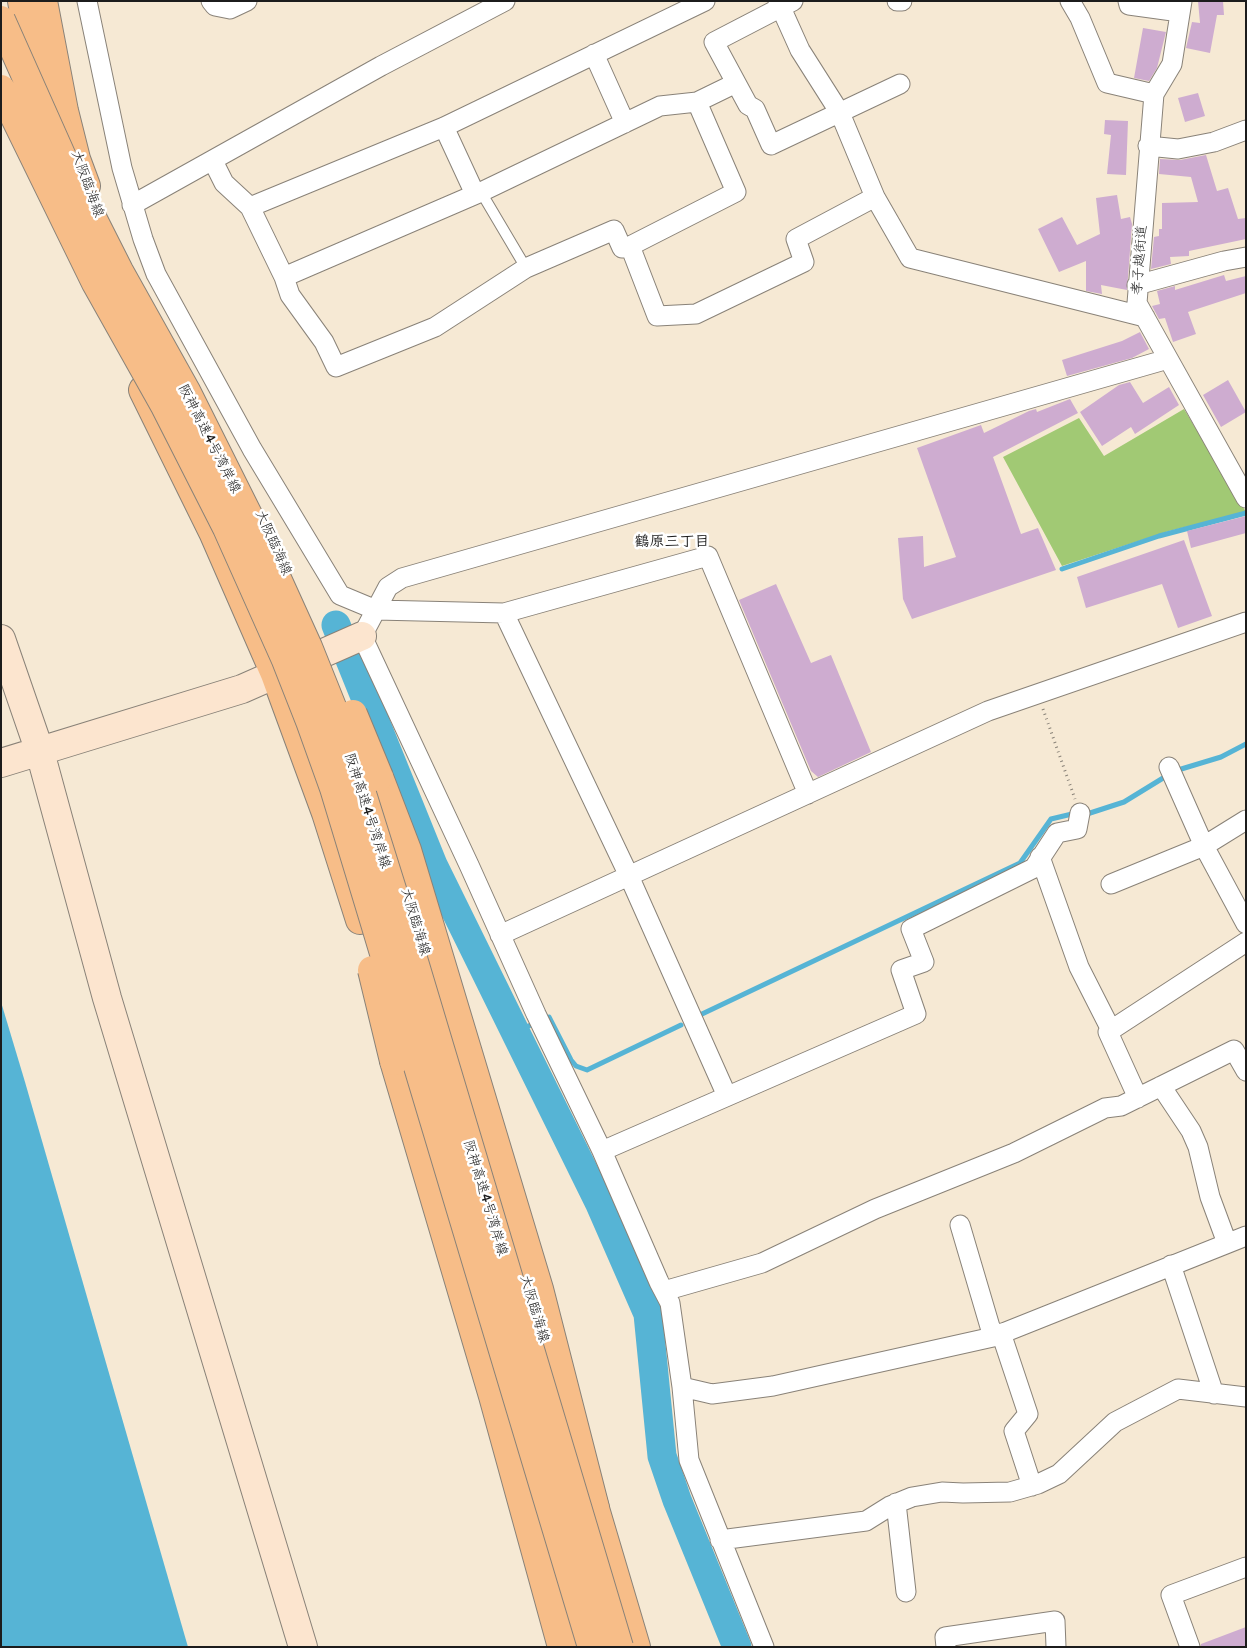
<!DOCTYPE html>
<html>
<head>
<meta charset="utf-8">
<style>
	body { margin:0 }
	#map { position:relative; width:1247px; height:1648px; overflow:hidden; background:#f6e9d4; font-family:"Balsamiq Sans",sans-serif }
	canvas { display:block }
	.frame { position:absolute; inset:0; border:2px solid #1c1c1c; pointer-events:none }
</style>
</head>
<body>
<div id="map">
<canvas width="1247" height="1648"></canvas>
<div class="frame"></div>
</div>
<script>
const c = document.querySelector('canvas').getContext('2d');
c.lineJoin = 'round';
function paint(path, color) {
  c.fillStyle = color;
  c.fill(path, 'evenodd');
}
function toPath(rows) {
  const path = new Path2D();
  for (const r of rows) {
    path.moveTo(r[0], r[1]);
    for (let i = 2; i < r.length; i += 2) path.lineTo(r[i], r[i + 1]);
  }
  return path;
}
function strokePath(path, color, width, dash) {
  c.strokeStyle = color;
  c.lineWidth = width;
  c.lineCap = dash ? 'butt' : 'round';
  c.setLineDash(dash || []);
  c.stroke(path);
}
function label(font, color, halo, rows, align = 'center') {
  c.font = font + ' "Balsamiq Sans","Klee One",sans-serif';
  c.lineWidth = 5;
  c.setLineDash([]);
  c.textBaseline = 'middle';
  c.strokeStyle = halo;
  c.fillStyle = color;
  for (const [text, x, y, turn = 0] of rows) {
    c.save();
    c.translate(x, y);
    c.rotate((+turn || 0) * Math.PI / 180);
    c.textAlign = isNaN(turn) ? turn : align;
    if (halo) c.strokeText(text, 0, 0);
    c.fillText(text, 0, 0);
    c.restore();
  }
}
const green = toPath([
	[1184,409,1246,512,1169,531,1062,566,1003,457,1079,418,1104,456]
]);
const water = toPath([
	[1,1002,25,1082,188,1647,1,1647]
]);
const stream = toPath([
	[1062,569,1159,536,1246,513],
	[1178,770,1221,757,1246,744],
	[1087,814,1124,802,1168,775],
	[702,1014,1020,863,1051,819,1072,814],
	[549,1017,571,1060,576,1066,587,1070,681,1025],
	[515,1032,533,1024]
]);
const river = toPath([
	[336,625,433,865,599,1202,648,1314,662,1456,677,1500,737,1647]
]);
const building = toPath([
	[1198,1,1223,1,1224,15,1217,15,1210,53,1186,48,1192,22,1200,23],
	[1143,28,1166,32,1157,68,1149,81,1134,78],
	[1198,93,1205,116,1185,122,1178,98],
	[1105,120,1128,121,1126,175,1107,174,1111,135,1104,134],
	[1206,155,1217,191,1228,188,1238,219,1246,218,1246,239,1189,251,1189,256,1170,257,1171,264,1151,269,1154,237,1159,236,1159,229,1162,229,1162,203,1198,202,1191,177,1159,174,1160,159,1180,160],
	[1117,195,1121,219,1130,217,1132,224,1127,290,1101,285,1102,294,1086,291,1086,261,1059,272,1038,229,1062,217,1077,245,1100,234,1096,198],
	[1224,275,1226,281,1246,276,1246,293,1188,312,1196,334,1173,342,1165,318,1159,319,1152,306,1160,304,1157,291,1175,286,1175,290],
	[1140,332,1149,349,1132,358,1067,376,1062,360,1122,341],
	[1228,380,1246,412,1221,427,1203,395],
	[1130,382,1143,403,1169,387,1179,405,1135,434,1131,427,1102,446,1080,412,1119,385],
	[1070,399,1078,413,993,457,1021,534,1038,528,1056,570,912,619,903,599,898,538,923,536,924,567,956,557,917,448,981,425,984,433,1029,411,1036,409,1037,412],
	[1246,516,1246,533,1191,548,1187,531],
	[1184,540,1212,616,1178,628,1162,584,1086,608,1077,577],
	[776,584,811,663,831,655,871,752,818,777,811,771,739,600],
	[1246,1627,1246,1647,1201,1647,1201,1644]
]);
const path = toPath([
	[1043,709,1075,799]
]);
const lane = toPath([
	[481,192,526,268]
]);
const street = toPath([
	[87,1,122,168,143,239,156,274,252,449,340,595,376,610,504,613,708,556,808,794],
	[211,1,215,6,230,9,247,1],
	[778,1,800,50,840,113,875,197,910,258,1145,317],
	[793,1,714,42,748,105,755,109,771,145,900,84],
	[897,1,902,1],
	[1070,1,1080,18,1107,83,1154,94],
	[1128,1,1129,5,1180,12],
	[1182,1,1172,64,1154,94,1137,303,1246,498],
	[594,54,625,123],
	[697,102,736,83],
	[444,127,475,194],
	[1148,146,1178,149,1214,142,1246,130],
	[213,161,224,183,250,207,284,277,290,295,324,342,336,367,435,327,526,268,614,230,622,248,630,246,657,316,696,314,804,262,796,239,875,197],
	[132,205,381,66,505,1],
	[250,207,444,127,705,1],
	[284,277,481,192,660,106,697,102,736,192,630,246],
	[1137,285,1224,261,1246,257],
	[504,613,629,876,727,1096],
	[1169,767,1204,846,1246,924],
	[1040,857,1079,967,1111,1030],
	[1111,884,1204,846,1246,820],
	[500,935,988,711,1246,622],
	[1161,1086,1191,1131,1198,1147,1210,1197,1227,1243],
	[1138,1098,1108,1032,1246,942],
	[602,1151,916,1014,901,970,924,962,911,929,1034,868,1057,833,1077,829,1080,813],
	[960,1225,993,1337],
	[1171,1265,1214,1394],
	[664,1291,762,1263,875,1209,1014,1153,1105,1108,1121,1106,1234,1050,1246,1071],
	[1001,1333,1028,1414,1014,1431,1032,1486],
	[682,1387,712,1394,773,1386,993,1337,1246,1236],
	[896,1503,906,1592],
	[720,1540,866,1521,890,1506,912,1497,942,1492,963,1493,1010,1492,1038,1484,1059,1474,1115,1422,1178,1389,1246,1397],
	[764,1647,689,1460,682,1387,670,1303,659,1282,602,1151,536,1014,469,865,362,636,388,587,402,578,1168,359],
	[946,1647,945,1637,1055,1621,1056,1647],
	[1190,1647,1171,1595,1246,1567]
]);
const secondary = toPath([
	[1,639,40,752,107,998,303,1647],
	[1,763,242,689,362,636]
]);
const primary = toPath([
	[22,1,38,91],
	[43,1,64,111,76,159,86,186],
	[143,390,213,532,275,674,326,813,360,920],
	[588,1485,636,1647],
	[561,1591,577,1647]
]);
const highway = toPath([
	[379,777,407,850,539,1289,595,1508],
	[394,1061,493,1396,562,1647]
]);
const highwayBridge = toPath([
	[1,20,66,166,119,271,186,391,249,517,308,647,334,712,358,781,400,915,619,1647],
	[1,89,96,283,165,406,227,528,286,660,310,721,334,788,374,920,592,1647],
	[353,714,379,777],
	[372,970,394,1061]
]);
const streetNames = [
	["大阪臨海線",87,184,70],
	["孝子越街道",1140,260,-86],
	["阪神高速4号湾岸線",209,439,63],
	["大阪臨海線",273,543,66],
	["阪神高速4号湾岸線",367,811,72],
	["大阪臨海線",415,922,73],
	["阪神高速4号湾岸線",485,1198,73],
	["大阪臨海線",534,1309,73]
];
const neighbourhoodNames = [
	["鶴原三丁目",672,542]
];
paint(green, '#a1c974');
paint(water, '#56b4d5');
strokePath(stream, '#56b4d5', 5);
strokePath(river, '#56b4d5', 29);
paint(building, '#ceacd0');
strokePath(lane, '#898278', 12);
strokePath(street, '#898278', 21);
strokePath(secondary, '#898278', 30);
strokePath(primary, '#898278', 30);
strokePath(highway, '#898278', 30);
strokePath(path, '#898278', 3, [1, 4]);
strokePath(lane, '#fff', 10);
strokePath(street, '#fff', 19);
strokePath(secondary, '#fce5cf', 28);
strokePath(primary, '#f7bd88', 28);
strokePath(highway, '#f7bd88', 28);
strokePath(highwayBridge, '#898278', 30, []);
strokePath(highwayBridge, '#f7bd88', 28);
label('14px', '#1c1c1c', '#fff', streetNames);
label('bold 15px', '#1c1c1c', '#fff', neighbourhoodNames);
</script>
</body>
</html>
